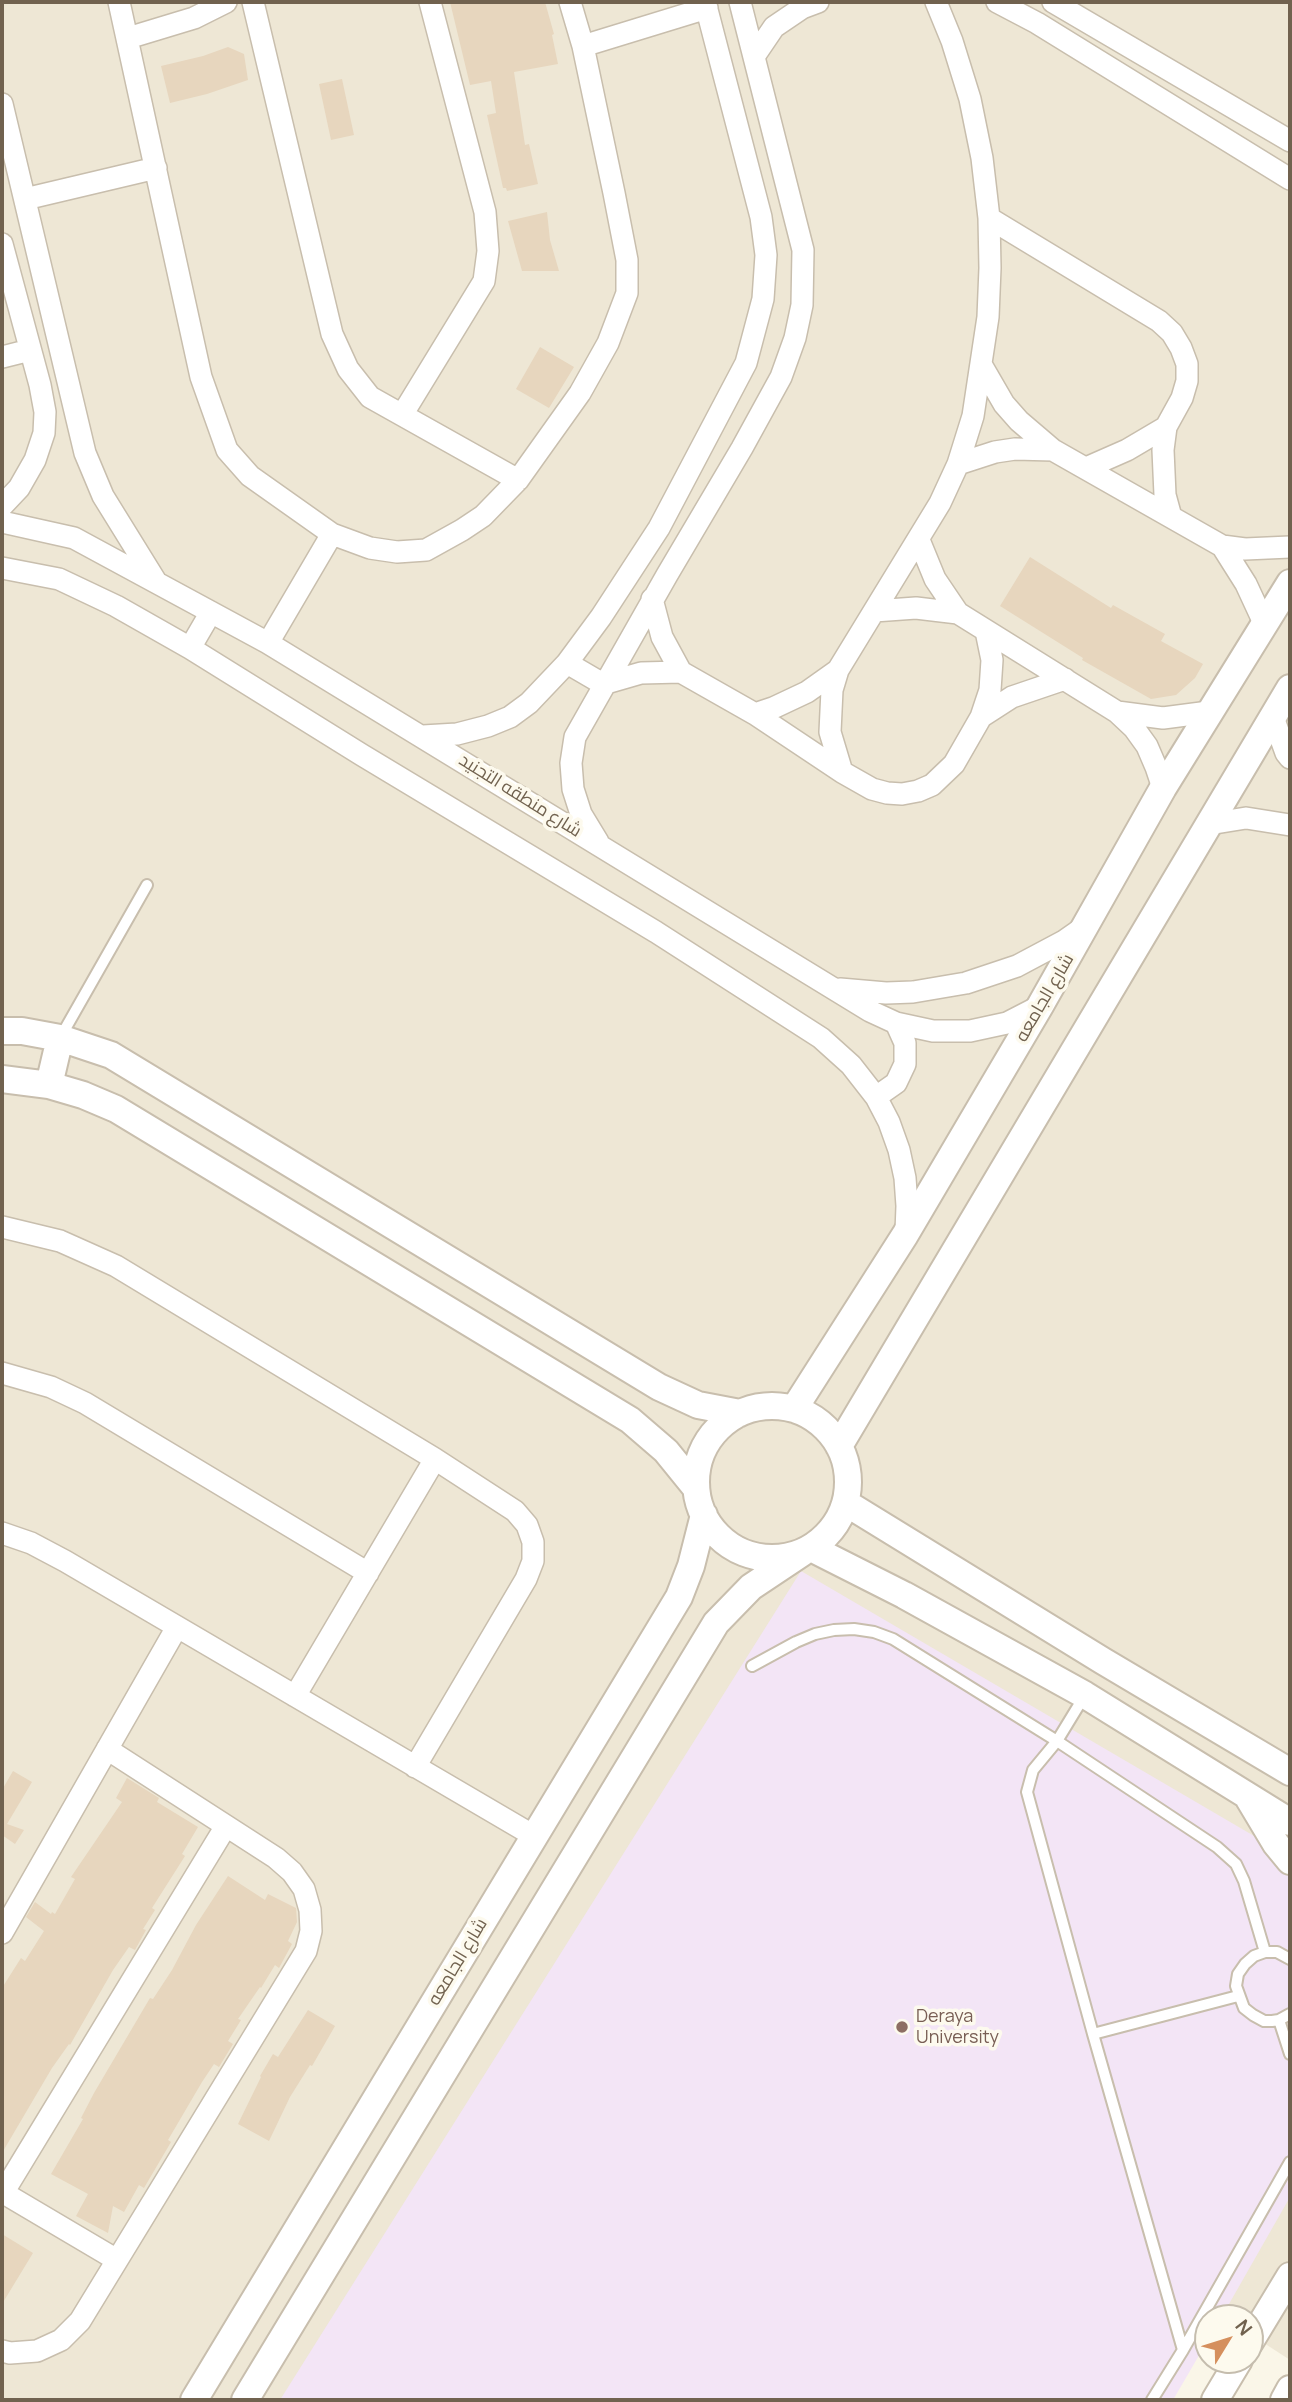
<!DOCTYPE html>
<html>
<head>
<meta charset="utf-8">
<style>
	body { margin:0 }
	#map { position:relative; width:1292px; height:2402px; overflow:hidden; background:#faf6e8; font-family:Manrope,sans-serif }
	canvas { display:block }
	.frame { position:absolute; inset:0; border:4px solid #71624f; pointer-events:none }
	.north { position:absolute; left:1194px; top:2304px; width:70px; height:70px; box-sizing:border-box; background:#fdfaee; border:2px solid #c5bdae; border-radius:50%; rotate:52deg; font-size:19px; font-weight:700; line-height:28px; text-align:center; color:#71624f }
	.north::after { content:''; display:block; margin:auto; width:24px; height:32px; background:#d58f5d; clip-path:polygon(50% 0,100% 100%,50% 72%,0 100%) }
</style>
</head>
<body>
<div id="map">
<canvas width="1292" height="2402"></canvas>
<div class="frame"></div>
<div class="north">N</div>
</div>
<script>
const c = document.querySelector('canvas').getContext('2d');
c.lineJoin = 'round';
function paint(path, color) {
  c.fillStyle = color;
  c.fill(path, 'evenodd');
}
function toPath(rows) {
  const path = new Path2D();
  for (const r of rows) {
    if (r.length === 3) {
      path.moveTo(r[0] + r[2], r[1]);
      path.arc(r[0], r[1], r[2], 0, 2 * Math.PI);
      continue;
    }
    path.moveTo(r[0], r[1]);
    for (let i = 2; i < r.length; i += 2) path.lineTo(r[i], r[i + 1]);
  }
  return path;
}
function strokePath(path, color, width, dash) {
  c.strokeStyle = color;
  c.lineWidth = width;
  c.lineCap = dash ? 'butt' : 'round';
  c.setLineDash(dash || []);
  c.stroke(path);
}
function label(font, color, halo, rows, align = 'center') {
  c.font = font + ' Manrope,Cairo,sans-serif';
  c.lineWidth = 7;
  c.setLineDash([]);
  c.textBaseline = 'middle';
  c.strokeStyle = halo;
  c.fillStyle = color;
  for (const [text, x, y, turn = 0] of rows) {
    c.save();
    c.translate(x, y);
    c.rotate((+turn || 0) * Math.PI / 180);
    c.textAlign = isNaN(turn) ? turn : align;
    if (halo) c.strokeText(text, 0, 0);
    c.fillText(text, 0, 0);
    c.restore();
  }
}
const residential = toPath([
	[2,2,1290,2,1290,2360,1250,2334,1250,2318,1227,2318,668,1946,376,2400,2,2400]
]);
const education = toPath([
	[801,1571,1290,1857,1290,2197,1221,2318,1208,2318,1208,2340,1173,2400,280,2400]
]);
const building = toPath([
	[450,2,545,2,554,34,552,35,558,64,514,72,525,145,529,144,538,184,507,191,506,188,503,188,487,115,496,113,491,81,470,85],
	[228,47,244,54,248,80,207,94,170,103,161,66,203,56],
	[342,79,354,135,331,140,319,84],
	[547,212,550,240,559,271,522,271,508,221],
	[540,347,574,367,549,408,516,389],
	[1030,557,1111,608,1113,605,1165,634,1161,641,1203,664,1195,678,1176,695,1151,699,1082,660,1083,658,1000,606],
	[13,1771,32,1782,7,1824,24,1830,15,1844,2,1835,2,1790],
	[127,1778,159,1798,157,1802,198,1827,182,1854,185,1856,152,1908,155,1910,143,1929,146,1930,135,1950,129,1947,113,1970,70,2045,69,2044,52,2068,2,2153,2,1988,21,1958,25,1961,44,1931,26,1917,35,1902,51,1914,52,1912,55,1914,75,1879,71,1877,122,1802,116,1798],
	[228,1876,265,1900,268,1894,296,1908,297,1922,288,1941,292,1944,279,1968,275,1965,261,1988,260,1987,238,2019,241,2020,228,2041,233,2044,219,2067,214,2064,202,2082,168,2140,171,2142,144,2188,139,2185,124,2212,113,2206,108,2233,76,2216,88,2194,51,2174,83,2119,81,2118,94,2093,150,1998,153,1999,172,1970,196,1925],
	[308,2010,335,2026,312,2066,310,2065,290,2097,269,2141,238,2124,261,2077,260,2076,273,2054,278,2057],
	[2,2234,33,2253,2,2304]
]);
const service = toPath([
	[60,1038,147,885],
	[752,1666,796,1642,815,1634,834,1630,854,1629,874,1632,893,1639,1057,1741,1217,1847,1236,1864,1244,1881,1265,1952],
	[1085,1695,1057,1741,1033,1770,1027,1792,1093,2034],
	[1290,1959,1277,1952,1265,1952,1254,1956,1245,1964,1238,1974,1236,1986,1244,2008,1253,2015,1264,2021,1272,2021,1279,2020,1290,2014],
	[1279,2020,1290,2054],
	[1183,2350,1093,2034,1238,1996],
	[1152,2400,1183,2350,1290,2162]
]);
const minor = toPath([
	[119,2,201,377,227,450,250,476,332,534,370,548,397,552,426,550,462,530,483,516,518,480,580,393,608,343,627,293,627,260,614,193,583,46,570,2],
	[253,2,332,334,348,369,370,397,518,480],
	[997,2,1037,23,1290,179],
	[1053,2,1290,141],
	[128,38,194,18,226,2],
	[583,46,707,8],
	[755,55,774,27,802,8,818,2],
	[2,104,85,453,103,496,155,580],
	[25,199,156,168],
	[989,218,1159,321,1172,333,1181,348,1187,364,1187,381,1182,398,1166,427,1163,450,1165,495,1171,517],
	[2,244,40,385,45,412,44,433,35,460,19,488,2,506],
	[2,357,30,350],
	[982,366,1004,404,1019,421,1053,450,1222,546,1245,549,1290,547],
	[402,415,484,281,488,251,485,212,430,2],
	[958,464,995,452,1015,449,1053,450],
	[1086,468,1127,450,1166,427],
	[2,522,74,538,268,643,870,1011,896,1023,933,1031,970,1031,1007,1023,1040,1006],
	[919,540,935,579,958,613,1117,712,1134,728,1147,746,1156,767,1163,788],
	[1222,546,1246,584,1265,625],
	[2,568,59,579,116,606,190,648,362,755,656,932,821,1038,851,1065,876,1097,889,1122,899,1150,905,1178,907,1206,906,1232],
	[652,599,662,637,681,672,755,714,842,772,872,789,887,793,902,794,918,791,932,785,954,764,981,717,990,690,992,660,986,631],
	[874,611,916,608,958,613],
	[268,643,332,534],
	[190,648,211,612],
	[567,663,603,684,641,673,681,672],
	[1117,712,1163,718,1209,712],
	[755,714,773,708,807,692,838,670],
	[981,717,1012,697,1065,679],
	[1273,717,1286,753,1290,758],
	[423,736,457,734,488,726,510,717,529,703,567,663,601,617,659,528,746,363,763,299,766,255,761,217,705,2],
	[842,772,830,732,832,690,838,670,940,503,958,464,973,416,988,317,990,268,989,218,982,158,970,99,952,41,936,2],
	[1209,824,1246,818,1290,825],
	[598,842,581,814,573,789,571,763,575,737,667,575,742,448,781,377,795,338,802,305,803,250,740,2],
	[840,989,886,993,913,992,966,983,1017,966,1064,941,1084,927],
	[876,1097,896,1083,905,1064,905,1043,896,1023],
	[2,1227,60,1241,116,1266,435,1459,515,1511,527,1525,533,1542,533,1561,526,1579,415,1767],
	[2,1373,51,1387,85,1403,368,1573],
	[2,1533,31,1543,65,1561,534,1836],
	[295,1696,435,1459],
	[2,1933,177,1627],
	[2,2192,117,2260],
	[3,2193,226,1826],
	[2,2351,10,2353,37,2351,61,2340,80,2321,306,1951,311,1931,310,1910,304,1889,292,1872,276,1858,107,1749]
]);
const tertiary = toPath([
	[2,1031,22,1031,60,1038,111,1055,659,1387,698,1405,740,1413],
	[2,1079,49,1085,83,1095,116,1109,630,1420,666,1451,696,1488],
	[49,1085,60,1038],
	[772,1482,76],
	[794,1409,905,1235,1040,1006,1163,788,1290,583],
	[839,1446,1290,688],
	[846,1503,1103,1661,1290,1772],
	[811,1548,904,1595,1085,1695,1290,1822],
	[1249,1799,1276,1844,1290,1861],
	[1250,2342,1290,2276],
	[194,2400,679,1597,691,1566,704,1515],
	[245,2400,716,1623,751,1587,802,1553],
	[1215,2400,1239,2360],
	[1284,2400,1290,2389]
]);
const markers = [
	[902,2027,7,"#8d6e63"]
];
const streetNames = [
	["شارع منطقه التجنيد",520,796,32],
	["شارع الجامعه",1045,998,-60],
	["شارع الجامعه",458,1962,-59]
];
const educationNames = [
	["Deraya",916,2017],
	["University",916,2038]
];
paint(residential, '#eee7d5');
paint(education, '#f3e5f6');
paint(building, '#e7d6be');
strokePath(service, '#c8bead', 14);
strokePath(minor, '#c8bead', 24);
strokePath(tertiary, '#c8bead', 30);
strokePath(service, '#fff', 10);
strokePath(minor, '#fff', 21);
strokePath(tertiary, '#fff', 26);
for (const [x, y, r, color] of markers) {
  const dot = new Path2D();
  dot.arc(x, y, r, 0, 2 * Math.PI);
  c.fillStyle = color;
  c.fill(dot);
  strokePath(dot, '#fdfaee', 2.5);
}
label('18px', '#71624f', '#fdfaee', streetNames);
label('18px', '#785e54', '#fdfaee', educationNames, 'left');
</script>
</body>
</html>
